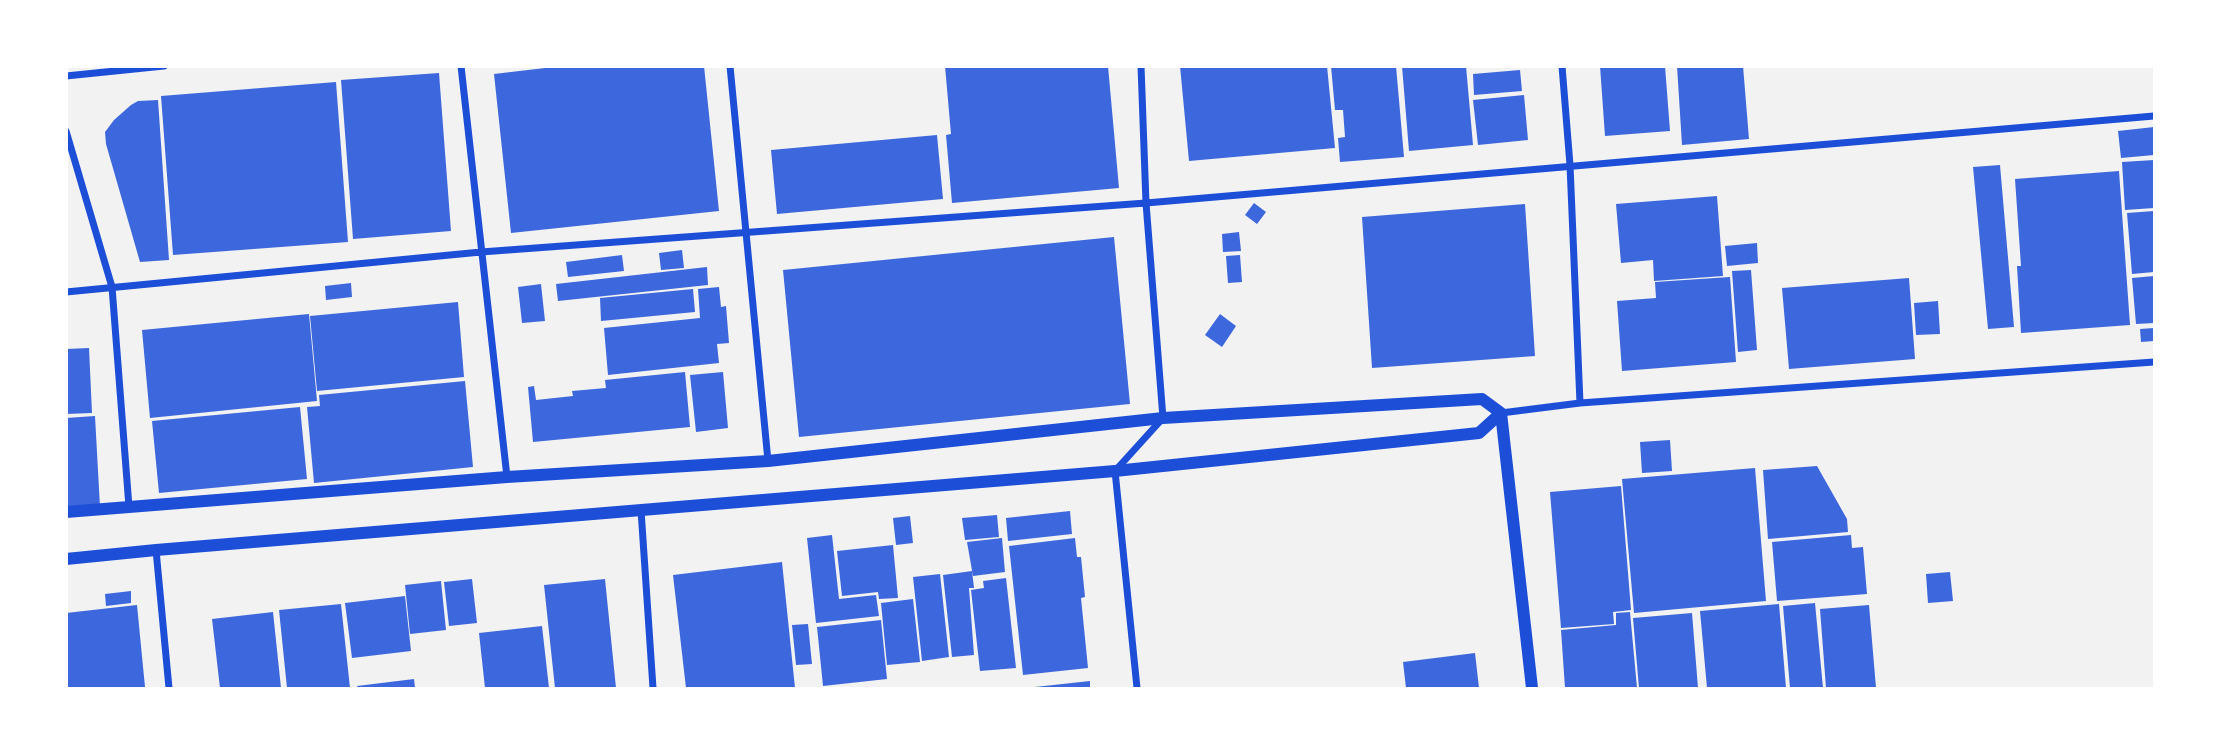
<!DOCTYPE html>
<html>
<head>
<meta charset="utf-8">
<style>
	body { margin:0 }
	#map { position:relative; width:2221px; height:755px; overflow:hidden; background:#f2f2f2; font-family:Bitter,serif }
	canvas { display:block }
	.frame { position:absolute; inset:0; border:68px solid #fff; pointer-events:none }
</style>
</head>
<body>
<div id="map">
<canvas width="2221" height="755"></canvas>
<div class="frame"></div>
</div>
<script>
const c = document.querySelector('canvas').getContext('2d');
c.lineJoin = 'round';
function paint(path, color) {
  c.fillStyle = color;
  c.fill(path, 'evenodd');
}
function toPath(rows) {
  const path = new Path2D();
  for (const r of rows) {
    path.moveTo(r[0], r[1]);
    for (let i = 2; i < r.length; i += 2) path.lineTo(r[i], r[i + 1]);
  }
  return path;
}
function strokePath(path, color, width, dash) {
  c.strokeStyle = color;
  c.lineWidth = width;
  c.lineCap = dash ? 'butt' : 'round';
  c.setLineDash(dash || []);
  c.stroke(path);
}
const building = toPath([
	[562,66,704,66,719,211,511,233,494,74],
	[945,66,1108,66,1119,188,952,203,946,135,951,134],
	[1180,66,1327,66,1335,148,1189,161],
	[1331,66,1396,66,1404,157,1340,162,1338,138,1345,137,1343,110,1335,110],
	[1402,66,1466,66,1473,145,1409,151],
	[1600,66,1665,66,1670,131,1605,136],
	[1677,66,1743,66,1749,139,1682,145],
	[1520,70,1522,91,1474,95,1473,74],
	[439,73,451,231,353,239,341,80],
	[336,82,348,242,173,255,161,96],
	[1524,95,1528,140,1478,145,1473,100],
	[158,100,169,260,140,262,106,144,105,132,114,120,131,105,138,101],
	[2154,127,2154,155,2121,158,2118,131],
	[937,135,943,199,777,214,771,150],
	[2154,160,2154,208,2125,210,2122,162],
	[2000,165,2014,327,1988,329,1973,167],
	[2119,171,2130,325,2021,333,2017,266,2021,266,2015,179],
	[1717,196,1723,276,1654,281,1653,260,1621,263,1616,204],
	[1254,203,1266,212,1257,224,1245,215],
	[1525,204,1535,356,1372,368,1362,217],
	[2154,211,2154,272,2132,274,2127,213],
	[1239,232,1241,251,1223,252,1222,234],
	[1114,237,1130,404,799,437,783,270],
	[1757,243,1758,263,1727,266,1725,246],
	[682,250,684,268,661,270,659,253],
	[622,255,624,271,568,277,566,262],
	[1240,255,1242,282,1228,283,1226,256],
	[707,267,708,285,558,301,556,284],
	[1751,270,1757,350,1738,352,1732,271],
	[2154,276,2154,323,2136,324,2132,278],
	[1730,277,1736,362,1622,371,1617,301,1656,298,1655,282],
	[1909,278,1915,359,1789,369,1782,288],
	[351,283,352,297,326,300,325,286],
	[541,284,545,321,522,323,518,287],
	[719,287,721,307,726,306,729,343,717,344,719,363,608,375,604,328,700,318,698,289],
	[693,289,695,312,601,321,600,298],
	[1938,301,1940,334,1916,335,1914,303],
	[458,302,464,377,317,391,310,316],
	[309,314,317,401,150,418,142,330],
	[1220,314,1236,326,1222,347,1205,335],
	[2154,328,2154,341,2141,342,2140,329],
	[89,348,92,413,66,414,66,349],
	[685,372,690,427,533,442,528,387,534,386,536,400,573,396,572,391,606,388,605,380],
	[723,372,728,428,696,432,690,375],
	[465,381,473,467,314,483,307,407,320,406,319,395],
	[300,407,307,479,159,493,152,421],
	[95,416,100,507,66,509,66,418],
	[1670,440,1672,471,1642,473,1640,442],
	[1817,466,1847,519,1848,532,1768,539,1763,470],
	[1755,468,1766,601,1634,613,1622,479],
	[1621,486,1631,610,1613,612,1614,624,1561,628,1550,492],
	[1070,511,1072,534,1008,541,1006,518],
	[997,515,999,537,965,540,962,518],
	[910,516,913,543,896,545,893,518],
	[832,535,839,599,876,595,879,616,816,623,807,538],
	[1851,535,1852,548,1863,547,1867,594,1777,601,1772,542],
	[1002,538,1005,572,973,576,967,542],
	[1075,538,1077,557,1081,557,1085,597,1081,598,1088,668,1023,675,1009,546],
	[893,545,898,598,879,599,878,592,842,596,837,551],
	[782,562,795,688,686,688,673,575],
	[972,571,974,588,969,588,974,655,952,657,943,575],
	[1950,572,1953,601,1928,603,1926,574],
	[940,574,949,657,922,661,913,577],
	[1006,578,1016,668,980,671,971,590,984,588,983,581],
	[472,579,477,623,449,626,444,582],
	[605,579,616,688,555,688,544,585],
	[441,581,446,630,410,634,405,585],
	[131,591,131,603,106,606,105,594],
	[405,596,411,651,352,658,345,603],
	[913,599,920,662,887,665,881,603],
	[1815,603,1823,688,1790,688,1783,606],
	[341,604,350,688,287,688,279,610],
	[1779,604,1786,688,1707,688,1700,611],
	[137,605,145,687,66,688,66,613],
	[1869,605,1876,688,1826,688,1820,609],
	[273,612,281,688,220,688,212,619],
	[1630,612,1637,688,1565,688,1561,630,1616,625,1616,613],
	[1692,613,1698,688,1639,688,1633,618],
	[881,620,887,679,823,686,817,627],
	[808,624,812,664,796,665,792,625],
	[542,626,549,688,485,688,479,633],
	[1475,653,1479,688,1406,688,1403,662],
	[414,679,415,688,358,688,357,686],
	[1090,681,1090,688,1035,688,1035,687]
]);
const minor = toPath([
	[461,66,507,477],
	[730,66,768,461],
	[1562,66,1570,165,1580,403],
	[66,76,164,66],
	[66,131,112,287,129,507],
	[66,292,481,252,1146,203,2154,116],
	[1501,413,1580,403,2154,362],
	[641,510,653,688],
	[156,550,169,688],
	[1137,688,1115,471,1163,418,1146,203,1141,66]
]);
const tertiary = toPath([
	[66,512,507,477,768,461,1163,418,1482,399,1501,413,1532,688],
	[66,559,156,550,1115,471,1479,433,1501,413]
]);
paint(building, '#3d67dc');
strokePath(minor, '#1d4ed8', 7);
strokePath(tertiary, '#1d4ed8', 12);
</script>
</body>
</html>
